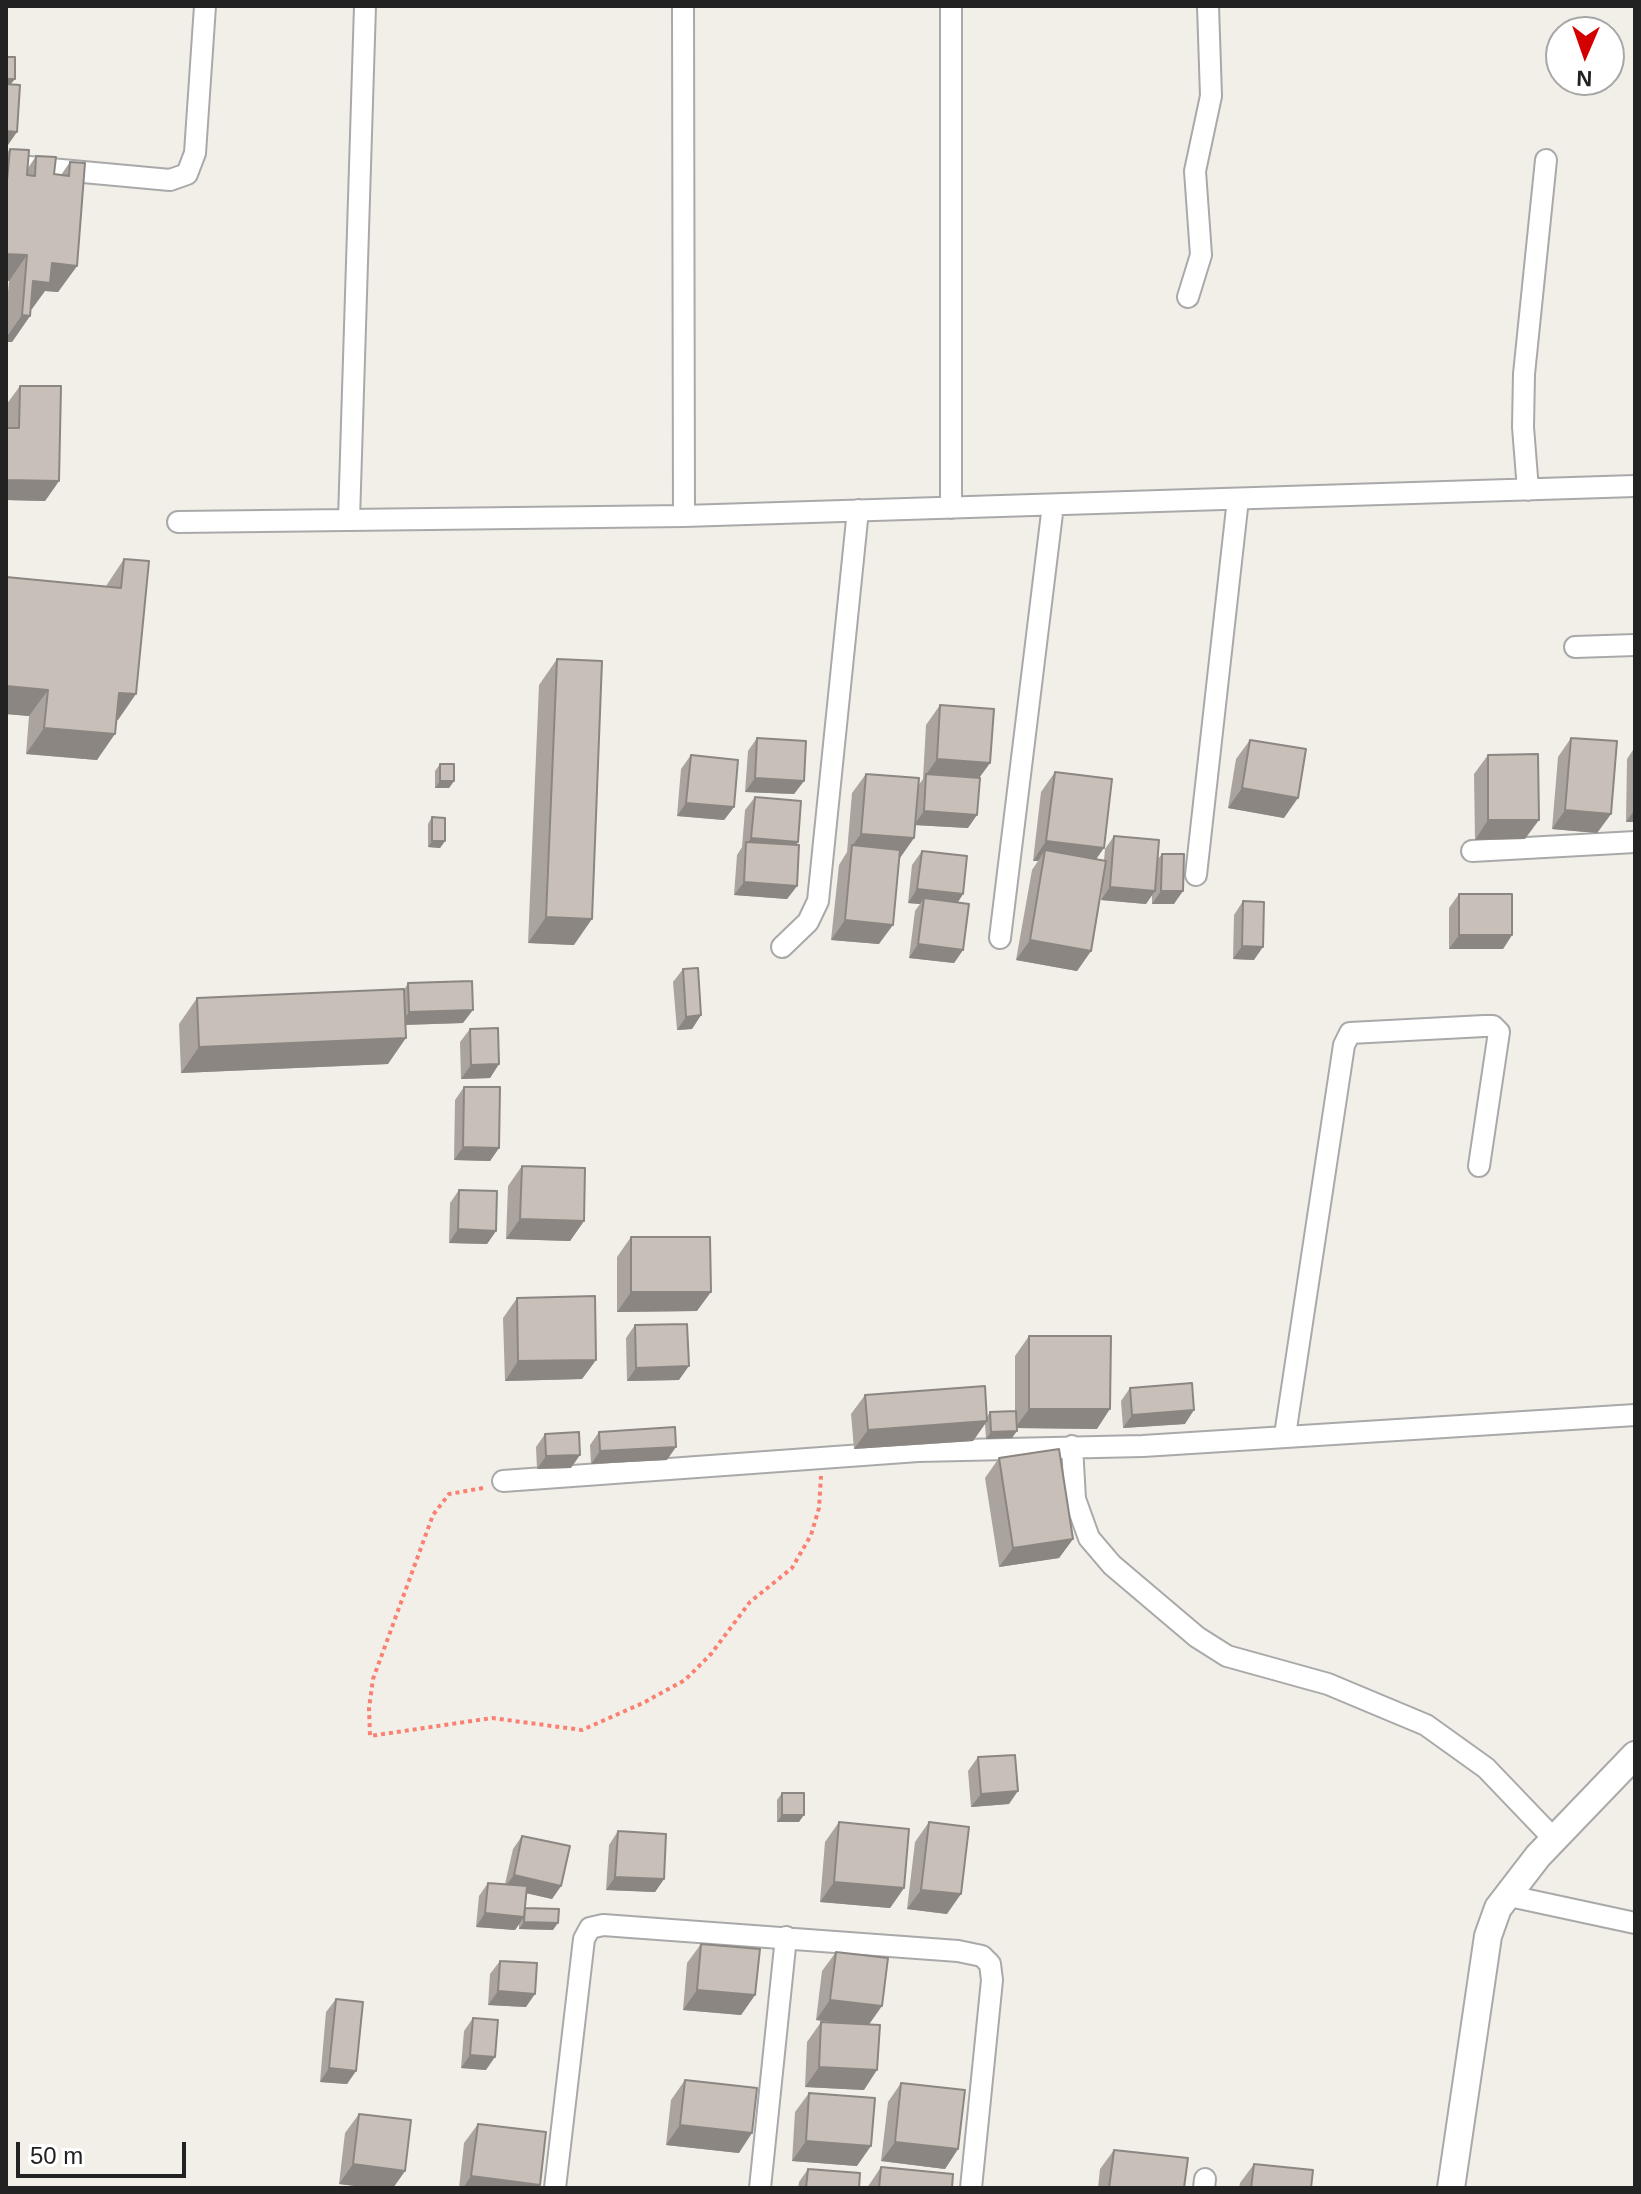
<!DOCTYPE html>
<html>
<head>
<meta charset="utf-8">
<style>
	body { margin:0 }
	#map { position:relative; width:1641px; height:2194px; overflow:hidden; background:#f2efe9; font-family:Helvetica,sans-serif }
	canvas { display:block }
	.frame { position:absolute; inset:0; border:8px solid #222; pointer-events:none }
	.north { position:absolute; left:1545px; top:16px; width:80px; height:80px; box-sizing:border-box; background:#fff; border:2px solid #a7a7a7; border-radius:50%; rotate:182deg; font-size:22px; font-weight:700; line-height:32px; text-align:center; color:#222 }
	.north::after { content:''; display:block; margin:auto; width:28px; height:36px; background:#d40000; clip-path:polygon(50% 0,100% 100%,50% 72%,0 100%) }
	.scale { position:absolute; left:16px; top:2142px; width:170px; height:36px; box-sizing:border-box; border:4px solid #222; border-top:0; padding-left:10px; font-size:24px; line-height:28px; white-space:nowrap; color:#222; -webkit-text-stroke:6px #fff; paint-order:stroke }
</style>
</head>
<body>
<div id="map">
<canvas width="1641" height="2194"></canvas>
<div class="frame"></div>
<div class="north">N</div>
<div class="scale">50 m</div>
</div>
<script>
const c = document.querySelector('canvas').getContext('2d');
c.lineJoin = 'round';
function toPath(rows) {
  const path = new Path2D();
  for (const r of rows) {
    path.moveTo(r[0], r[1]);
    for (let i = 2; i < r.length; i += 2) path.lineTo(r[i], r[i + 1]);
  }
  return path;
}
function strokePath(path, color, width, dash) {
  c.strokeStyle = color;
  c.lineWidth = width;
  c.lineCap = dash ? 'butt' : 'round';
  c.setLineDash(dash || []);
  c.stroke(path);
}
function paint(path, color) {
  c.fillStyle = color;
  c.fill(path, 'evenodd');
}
const path = toPath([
	[483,1488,449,1494,433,1515,373,1679,369,1708,370,1736,492,1718,582,1730,643,1703,685,1680,711,1654,750,1602,792,1568,811,1535,819,1508,821,1476]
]);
const minor = toPath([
	[683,6,684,516],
	[29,167,170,180,187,174,195,153,205,6],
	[1188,297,1201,255,1195,171,1211,96,1208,6],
	[1528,490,1523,427,1524,374,1546,160],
	[951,508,951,6],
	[349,519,365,6],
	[178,522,684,516,1635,486],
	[1575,647,1635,645],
	[1472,851,1635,842],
	[1196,875,1238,499],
	[1000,938,1053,505],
	[782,947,808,922,818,901,858,510],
	[1285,1435,1344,1045,1350,1033,1484,1026,1493,1026,1499,1032,1479,1166],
	[1072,1446,1075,1499,1089,1538,1112,1565,1197,1637,1227,1656,1328,1684,1426,1725,1486,1768,1554,1839],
	[503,1481,918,1451,1143,1446,1635,1415],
	[1505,1895,1635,1923],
	[555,2188,584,1939,590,1928,603,1925,958,1951,982,1956,990,1964,992,1980,971,2188],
	[760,2188,786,1937],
	[1204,2188,1205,2179]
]);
const tertiary = toPath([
	[1451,2188,1488,1936,1498,1908,1538,1856,1635,1755]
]);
const wall = toPath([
	[10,149,28,168,36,156,54,174,61,175,70,162,77,266,58,292,45,291,31,309,30,316,12,342,6,342,6,314,9,281,6,281,6,154],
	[20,386,59,481,45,501,6,500,6,405],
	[124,559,118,720,117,720,97,760,26,754,29,716,6,714,6,577,106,586],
	[557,659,574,945,528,943,539,685],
	[940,705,990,763,979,778,968,828,915,825,914,838,899,858,879,944,831,940,839,865,847,852,852,793,866,774,918,786,923,779,926,725],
	[757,738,804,781,794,794,745,792,748,751],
	[1571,738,1611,814,1597,833,1552,829,1558,757],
	[1250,740,1284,818,1228,808,1236,759],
	[1635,747,1635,822,1626,822,1627,759],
	[691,755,734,807,724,820,677,816,681,769],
	[1488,755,1525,839,1475,840,1474,774],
	[440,764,454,781,449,788,435,788,435,771],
	[1055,772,1096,859,1104,860,1105,849,1114,836,1157,860,1162,854,1174,904,1152,904,1152,894,1146,904,1101,900,1103,880,1091,951,1077,971,1016,960,1032,870,1038,861,1033,861,1041,792],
	[755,797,798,842,796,845,797,886,787,899,734,895,737,855,742,847,745,810],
	[432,817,445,841,440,848,428,847,428,824],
	[922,851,963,894,958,902,963,950,954,963,909,958,915,911,920,904,908,903,912,865],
	[1459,894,1512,935,1503,949,1449,949,1449,908],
	[1243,901,1254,960,1233,959,1234,915],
	[683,969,701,1015,692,1029,677,1030,673,982],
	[408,983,463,1023,405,1025,388,1064,181,1073,179,1024,197,998,404,990],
	[470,1029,499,1064,490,1078,461,1079,460,1042],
	[464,1087,499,1148,490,1161,454,1160,455,1100],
	[522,1166,584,1221,570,1241,506,1239,508,1186],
	[459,1190,496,1231,487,1244,449,1243,450,1203],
	[631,1237,697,1311,617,1312,617,1257],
	[517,1298,596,1360,582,1379,505,1381,503,1318],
	[635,1325,679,1380,627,1381,626,1338],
	[1029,1336,1097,1429,1017,1428,1012,1438,986,1439,985,1424,973,1441,854,1449,851,1414,865,1395,987,1417,990,1412,1015,1411,1015,1356],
	[1130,1388,1185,1424,1123,1428,1121,1401],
	[599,1432,667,1460,591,1464,590,1445],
	[545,1434,571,1468,537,1469,536,1447],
	[999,1458,1073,1539,1059,1558,999,1567,985,1478],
	[978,1757,1009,1804,971,1807,968,1771],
	[782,1793,799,1822,777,1822,777,1800],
	[839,1822,904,1888,890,1908,820,1902,825,1842],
	[929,1822,947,1914,907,1909,915,1842],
	[618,1831,664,1879,655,1892,606,1890,609,1845],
	[522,1836,561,1886,552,1899,526,1893,525,1908,553,1930,519,1929,519,1924,515,1930,476,1927,479,1896,488,1883,505,1884,513,1849],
	[701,1944,755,1995,741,2015,683,2010,687,1963],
	[836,1952,870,2024,864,2090,805,2087,807,2042,821,2022,840,2023,816,2020,822,1971],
	[500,1961,526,2007,488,2005,490,1974],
	[336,1999,356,2071,347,2084,320,2082,326,2012],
	[473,2018,486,2070,461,2068,464,2031],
	[685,2080,739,2153,666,2145,671,2100],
	[901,2083,958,2149,945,2169,881,2161,888,2102],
	[809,2093,857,2166,792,2161,795,2112],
	[359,2114,405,2171,393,2188,371,2188,339,2184,345,2133],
	[478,2124,537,2188,459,2188,464,2143],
	[1114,2150,1184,2188,1098,2188,1100,2169],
	[1254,2164,1311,2188,1239,2188,1240,2183],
	[881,2167,952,2188,867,2188],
	[808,2169,859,2188,798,2188,799,2182]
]);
const shadedWall = toPath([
	[6,79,15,79,10,85,6,86],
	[6,131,17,132,8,145,6,145],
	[6,254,27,255,9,281,6,281],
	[52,263,77,266,58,292,45,291,32,309,22,308,33,281],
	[22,315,30,316,12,342,6,342,6,338],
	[6,480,59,481,45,501,6,500],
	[6,686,48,690,29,716,6,714],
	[119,693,136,694,118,720,101,719],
	[44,728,115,734,97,760,26,754],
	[937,759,990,763,976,782,926,774,923,779],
	[755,778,804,781,794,794,745,792],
	[440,781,454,781,449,788,435,788],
	[1242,788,1298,798,1284,818,1228,808],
	[686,803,734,807,724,820,677,816],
	[1635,809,1635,822,1626,822],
	[1565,810,1611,814,1597,833,1552,829],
	[924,811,977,815,968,828,914,825],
	[1488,820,1539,820,1525,839,1475,840],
	[861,834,914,838,900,858,852,854,852,846],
	[751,838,798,842,788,855,746,846],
	[432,841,445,841,440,848,428,847],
	[1046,841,1104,848,1090,868,1045,850,1038,861,1033,861],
	[744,882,797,886,787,899,734,895],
	[1110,887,1155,891,1146,904,1101,900],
	[917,889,963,894,954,908,924,898,920,904,908,903],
	[1161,891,1183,891,1174,904,1152,904],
	[546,917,592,919,574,945,528,943],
	[845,920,893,925,879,944,831,940],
	[1459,935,1512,935,1503,949,1449,949],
	[1030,940,1091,951,1077,971,1016,960],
	[918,944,963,950,954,963,909,958],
	[1242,946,1263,947,1254,960,1233,959],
	[473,1010,463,1023,400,1025,409,1012],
	[701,1015,692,1029,677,1030,686,1017],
	[406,1038,388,1064,181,1073,199,1047],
	[499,1064,490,1078,461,1079,471,1065],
	[463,1147,499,1148,490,1161,454,1160],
	[520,1219,584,1221,570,1241,506,1239],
	[458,1229,496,1231,487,1244,449,1243],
	[631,1292,711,1292,697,1311,617,1312],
	[596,1360,582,1379,505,1381,518,1361],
	[689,1366,679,1380,627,1381,636,1368],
	[1029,1409,1110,1409,1097,1429,1015,1428],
	[1194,1410,1185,1424,1123,1428,1132,1415],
	[987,1421,973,1441,854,1449,868,1430],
	[1017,1431,1012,1438,986,1439,991,1432],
	[676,1447,667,1460,591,1464,600,1451],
	[580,1455,571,1468,537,1469,546,1456],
	[1073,1539,1059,1558,999,1567,1013,1548],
	[1018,1791,1009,1804,971,1807,981,1794],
	[782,1815,804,1815,799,1822,777,1822],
	[514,1875,561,1886,552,1899,504,1888],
	[615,1877,664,1879,655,1892,606,1890],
	[834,1882,904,1888,890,1908,820,1902],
	[921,1890,961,1894,947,1914,907,1909],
	[485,1913,524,1917,515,1930,476,1927],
	[524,1922,558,1923,553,1930,519,1929],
	[697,1990,755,1995,741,2015,683,2010],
	[498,1991,535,1994,526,2007,488,2005],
	[830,2000,882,2006,868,2026,816,2020],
	[470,2055,495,2057,486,2070,461,2068],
	[819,2067,877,2070,864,2090,805,2087],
	[329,2068,356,2071,347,2084,320,2082],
	[680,2125,752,2133,739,2153,666,2145],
	[806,2141,871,2146,857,2166,792,2161],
	[895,2142,958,2149,945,2169,881,2161],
	[353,2164,405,2171,393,2188,371,2188,339,2184],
	[471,2176,540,2185,537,2188,463,2188]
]);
const building = toPath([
	[6,57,15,57,15,79,6,79,6,57],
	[6,84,20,85,17,132,6,131,6,84],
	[10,149,29,150,27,175,35,176,36,156,56,157,54,174,69,176,70,162,85,163,77,266,52,263,50,283,33,281,30,316,22,315,27,255,6,254,6,191,10,149],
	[20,386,61,386,59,481,6,480,6,428,19,428,20,386],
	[124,559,149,561,136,694,119,693,115,734,44,728,48,690,6,686,6,577,121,588,124,559],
	[557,659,602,661,592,919,546,917,557,659],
	[940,705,994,709,990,763,937,759,940,705],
	[757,738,806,741,804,781,755,778,757,738],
	[1571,738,1617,741,1611,814,1565,810,1571,738],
	[1250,740,1306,749,1298,798,1242,788,1250,740],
	[1538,754,1539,820,1488,820,1488,755,1538,754],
	[691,755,738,760,734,807,686,803,691,755],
	[440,764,454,764,454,781,440,781,440,764],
	[1055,772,1112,779,1104,848,1046,841,1055,772],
	[866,774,919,778,914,838,861,834,866,774],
	[926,774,980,778,977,815,924,811,926,774],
	[755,797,801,801,798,842,751,838,755,797],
	[432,817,445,818,445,841,432,841,432,817],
	[1114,836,1159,840,1155,891,1110,887,1114,836],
	[746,842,799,845,797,886,744,882,746,842],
	[852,845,900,850,893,925,845,920,852,845],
	[1045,850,1106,861,1091,951,1030,940,1045,850],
	[922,851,967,856,963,894,917,889,922,851],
	[1162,854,1184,854,1183,891,1161,891,1162,854],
	[1459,894,1512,894,1512,935,1459,935,1459,894],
	[924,898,969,904,963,950,918,944,924,898],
	[1243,901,1264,902,1263,947,1242,946,1243,901],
	[698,968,701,1015,686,1017,683,969,698,968],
	[472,981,473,1010,409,1012,408,983,472,981],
	[404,989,406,1038,199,1047,197,998,404,989],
	[498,1028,499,1064,471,1065,470,1029,498,1028],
	[464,1087,500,1087,499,1148,463,1147,464,1087],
	[522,1166,585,1168,584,1221,520,1219,522,1166],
	[459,1190,497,1191,496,1231,458,1229,459,1190],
	[631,1237,710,1237,711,1292,631,1292,631,1237],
	[595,1296,596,1360,518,1361,517,1298,595,1296],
	[687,1324,689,1366,636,1368,635,1325,687,1324],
	[1029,1336,1111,1336,1110,1409,1029,1409,1029,1336],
	[1192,1383,1194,1410,1132,1415,1130,1388,1192,1383],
	[985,1386,987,1421,868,1430,865,1395,985,1386],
	[1016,1411,1017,1431,991,1432,990,1412,1016,1411],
	[675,1427,676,1447,600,1451,599,1432,675,1427],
	[579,1432,580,1455,546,1456,545,1434,579,1432],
	[1059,1449,1073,1539,1013,1548,999,1458,1059,1449],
	[1015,1755,1018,1791,981,1794,978,1757,1015,1755],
	[782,1793,804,1793,804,1815,782,1815,782,1793],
	[839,1822,909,1829,904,1888,834,1882,839,1822],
	[929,1822,969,1827,961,1894,921,1890,929,1822],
	[618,1831,666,1834,664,1879,615,1877,618,1831],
	[522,1836,570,1846,561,1886,514,1875,522,1836],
	[488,1883,527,1886,524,1917,485,1913,488,1883],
	[525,1908,559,1909,558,1923,524,1922,525,1908],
	[701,1944,760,1949,755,1995,697,1990,701,1944],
	[836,1952,888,1958,882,2006,830,2000,836,1952],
	[500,1961,537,1963,535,1994,498,1991,500,1961],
	[336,1999,363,2002,356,2071,329,2068,336,1999],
	[473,2018,498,2020,495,2057,470,2055,473,2018],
	[821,2022,880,2025,877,2070,819,2067,821,2022],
	[685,2080,757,2088,752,2133,680,2125,685,2080],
	[901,2083,965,2090,958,2149,895,2142,901,2083],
	[809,2093,875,2098,871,2146,806,2141,809,2093],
	[359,2114,411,2120,405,2171,353,2164,359,2114],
	[478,2124,546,2132,540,2185,471,2176,478,2124],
	[1114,2150,1188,2158,1184,2188,1109,2188,1114,2150],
	[1254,2164,1313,2170,1311,2188,1251,2188,1254,2164],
	[881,2167,953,2174,952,2188,879,2188,881,2167],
	[808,2169,860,2173,859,2188,806,2188,808,2169]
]);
strokePath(minor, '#a9a9a9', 24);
strokePath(tertiary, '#a9a9a9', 30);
strokePath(path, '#fa8072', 4, [4, 4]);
strokePath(minor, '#fff', 20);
strokePath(tertiary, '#fff', 26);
paint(wall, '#aba49e');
paint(shadedWall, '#8b8681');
paint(building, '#c7bfb8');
strokePath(building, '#8b8681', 2);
</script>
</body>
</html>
